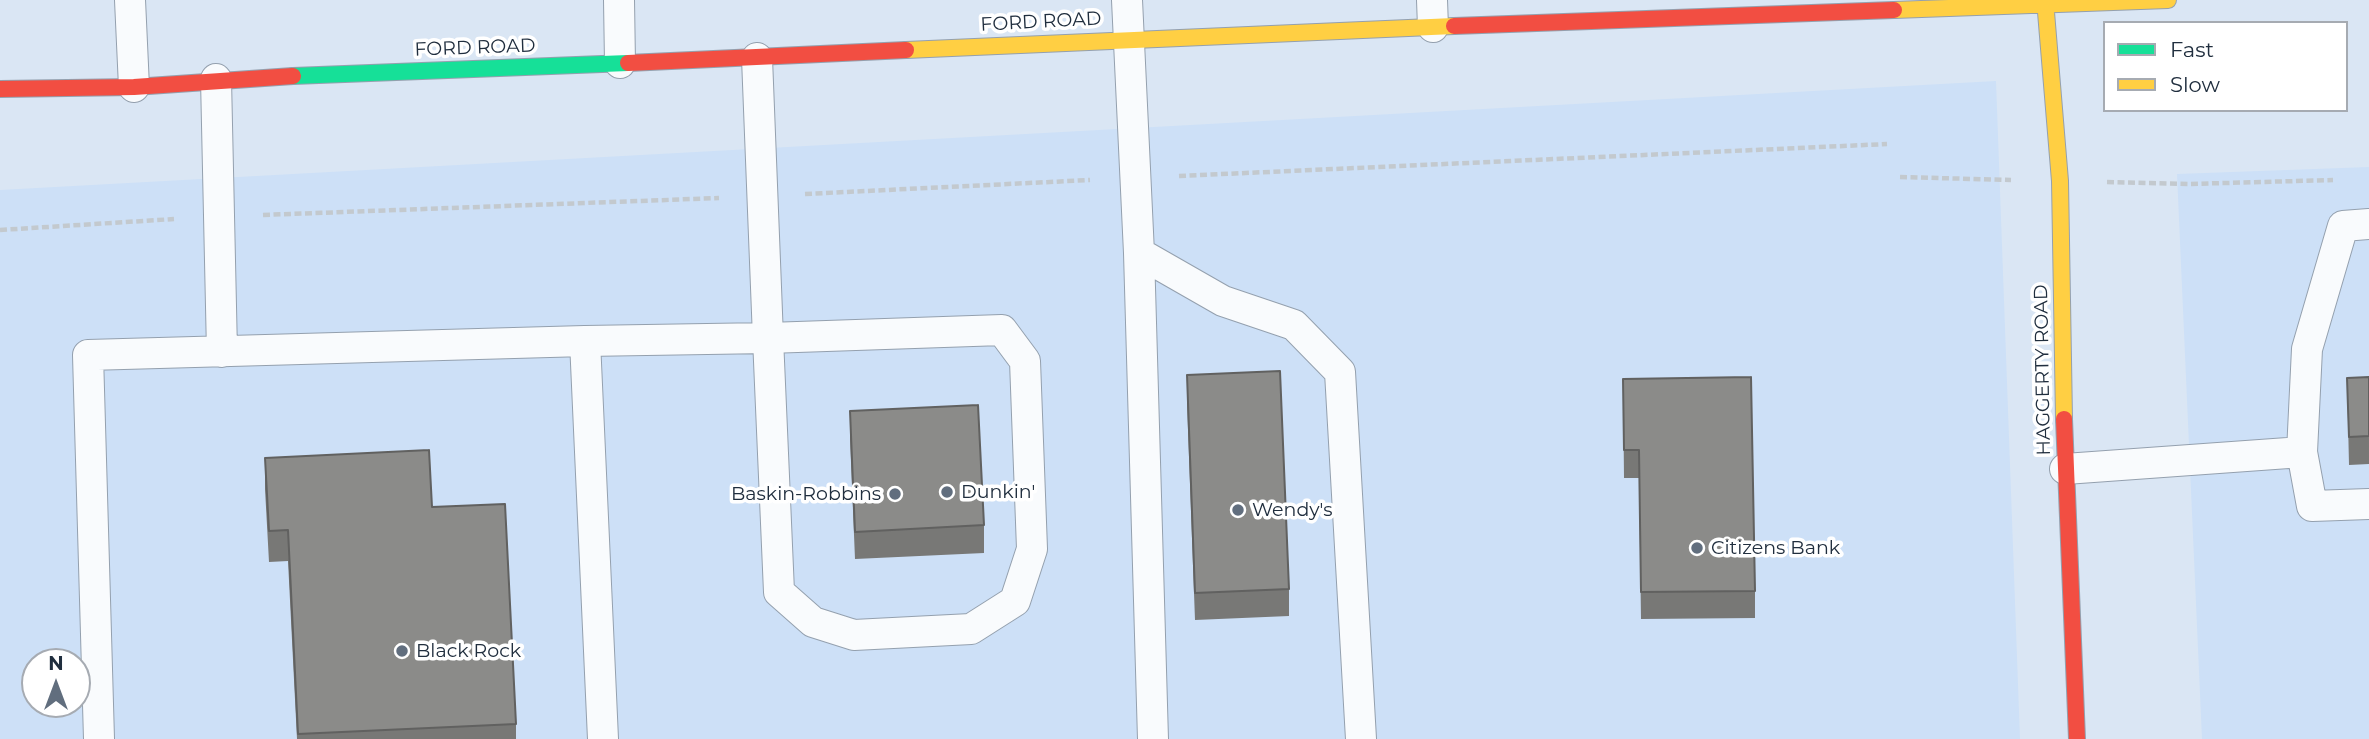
<!DOCTYPE html>
<html>
<head>
<meta charset="utf-8">
<style>
	body { margin:0 }
	#map { position:relative; width:2369px; height:739px; overflow:hidden; background:#dae6f4; font-family:Montserrat,sans-serif }
	canvas { display:block }
	.legend { position:absolute; left:2103px; top:21px; width:245px; height:91px; box-sizing:border-box; background:#fff; border:2px solid #a6abb2; margin:0; padding:9px 12px; list-style:none; font-size:21px; color:#202e3e }
	.legend li { display:flex; align-items:center; gap:14px; height:35px }
	.legend b { width:35px; border:2px solid #a6abb2 }
	.north { position:absolute; left:21px; top:648px; width:70px; height:70px; box-sizing:border-box; background:#fff; border:2px solid #a6abb2; border-radius:50%; rotate:0deg; font-size:19px; font-weight:700; line-height:28px; text-align:center; color:#202e3e }
	.north::after { content:''; display:block; margin:auto; width:24px; height:32px; background:#616e7e; clip-path:polygon(50% 0,100% 100%,50% 72%,0 100%) }
</style>
</head>
<body>
<div id="map">
<canvas width="2369" height="739"></canvas>
<ul class="legend">
<li><b style="height:9px;background:#16e098"></b>Fast</li>
<li><b style="height:9px;background:#ffcf43"></b>Slow</li>
</ul>
<div class="north">N</div>
</div>
<script>
const c = document.querySelector('canvas').getContext('2d');
c.lineJoin = 'round';
function paint(path, color) {
  c.fillStyle = color;
  c.fill(path, 'evenodd');
}
function toPath(rows) {
  const path = new Path2D();
  for (const r of rows) {
    path.moveTo(r[0], r[1]);
    for (let i = 2; i < r.length; i += 2) path.lineTo(r[i], r[i + 1]);
  }
  return path;
}
function strokePath(path, color, width, dash) {
  c.strokeStyle = color;
  c.lineWidth = width;
  c.lineCap = dash ? 'butt' : 'round';
  c.setLineDash(dash || []);
  c.stroke(path);
}
function label(font, color, halo, rows, align = 'center') {
  c.font = font + ' Montserrat,sans-serif';
  c.lineWidth = 7;
  c.setLineDash([]);
  c.textBaseline = 'middle';
  c.strokeStyle = halo;
  c.fillStyle = color;
  for (const [text, x, y, turn = 0] of rows) {
    c.save();
    c.translate(x, y);
    c.rotate((+turn || 0) * Math.PI / 180);
    c.textAlign = isNaN(turn) ? turn : align;
    if (halo) c.strokeText(text, 0, 0);
    c.fillText(text, 0, 0);
    c.restore();
  }
}
const built = toPath([
	[1996,81,2020,739,0,739,0,190],
	[35,662,77,662,77,704,35,704],
	[2369,167,2369,739,2202,739,2177,174]
]);
const path = toPath([
	[1179,176,1887,144],
	[1900,177,2011,180],
	[2107,182,2189,184,2333,180],
	[805,194,1090,180],
	[263,215,719,198],
	[0,230,174,219]
]);
const lane = toPath([
	[130,0,134,87],
	[619,0,620,63],
	[1127,0,1139,253,1153,739],
	[1432,0,1433,27],
	[216,79,222,352],
	[1139,253,1223,301,1294,325,1340,372,1361,739],
	[585,341,768,338,1002,330,1025,361,1032,549,1015,601,971,629,854,635,813,622,779,592,768,338,757,58],
	[2302,452,2312,506,2369,504],
	[2065,469,2302,452,2307,349,2343,226,2369,224],
	[99,739,88,355,585,341,603,739]
]);
const fast = toPath([
	[293,76,628,63]
]);
const slow = toPath([
	[2045,0,2060,181,2064,419],
	[1894,10,2168,0],
	[906,50,1454,26]
]);
const jam = toPath([
	[1454,26,1894,10],
	[628,63,906,50],
	[0,89,134,87,293,76],
	[2064,419,2077,739]
]);
const wall = toPath([
	[1187,375,1289,589,1289,616,1195,620,1187,403],
	[2369,377,2369,464,2349,465,2347,378],
	[1623,379,1755,591,1755,618,1641,619,1639,478,1624,478],
	[850,411,984,525,984,553,855,559,850,438],
	[265,458,432,507,516,724,516,739,297,739,288,561,269,562,265,489]
]);
const building = toPath([
	[1280,371,1289,589,1195,593,1187,375,1280,371],
	[1751,377,1755,591,1641,592,1639,450,1624,450,1623,379,1751,377],
	[2369,377,2369,436,2349,437,2347,378,2369,377],
	[978,405,984,525,855,532,850,411,978,405],
	[429,450,432,507,505,504,516,724,298,734,288,530,269,531,265,458,429,450]
]);
const markers = [
	[947,492,7,"#616e7e"],
	[895,494,7,"#616e7e"],
	[1238,510,7,"#616e7e"],
	[1697,548,7,"#616e7e"],
	[402,651,7,"#616e7e"]
];
const streetNames = [
	["FORD ROAD",1041,22,-3],
	["FORD ROAD",475,48,-2],
	["HAGGERTY ROAD",2043,370,-91]
];
const poiNames = [
	["Dunkin'",961,492],
	["Baskin-Robbins",881,494,"right"],
	["Wendy's",1252,510],
	["Citizens Bank",1711,548],
	["Black Rock",416,651]
];
paint(built, '#cde0f7');
strokePath(lane, '#94a0ae', 32);
strokePath(fast, '#94a0ae', 18);
strokePath(slow, '#94a0ae', 18);
strokePath(jam, '#94a0ae', 18);
strokePath(path, '#c3c9ce', 4.5, [7, 3.5]);
strokePath(lane, '#f9fbfd', 30);
strokePath(fast, '#16e098', 16);
strokePath(slow, '#ffcf43', 16);
strokePath(jam, '#f24e42', 16);
paint(wall, '#787876');
paint(building, '#8b8b89');
strokePath(building, '#616160', 2);
for (const [x, y, r, color] of markers) {
  const dot = new Path2D();
  dot.arc(x, y, r, 0, 2 * Math.PI);
  c.fillStyle = color;
  c.fill(dot);
  strokePath(dot, '#fff', 2.5);
}
label('19px', '#202e3e', '#fff', streetNames);
label('19px', '#202e3e', '#fff', poiNames, 'left');
</script>
</body>
</html>
